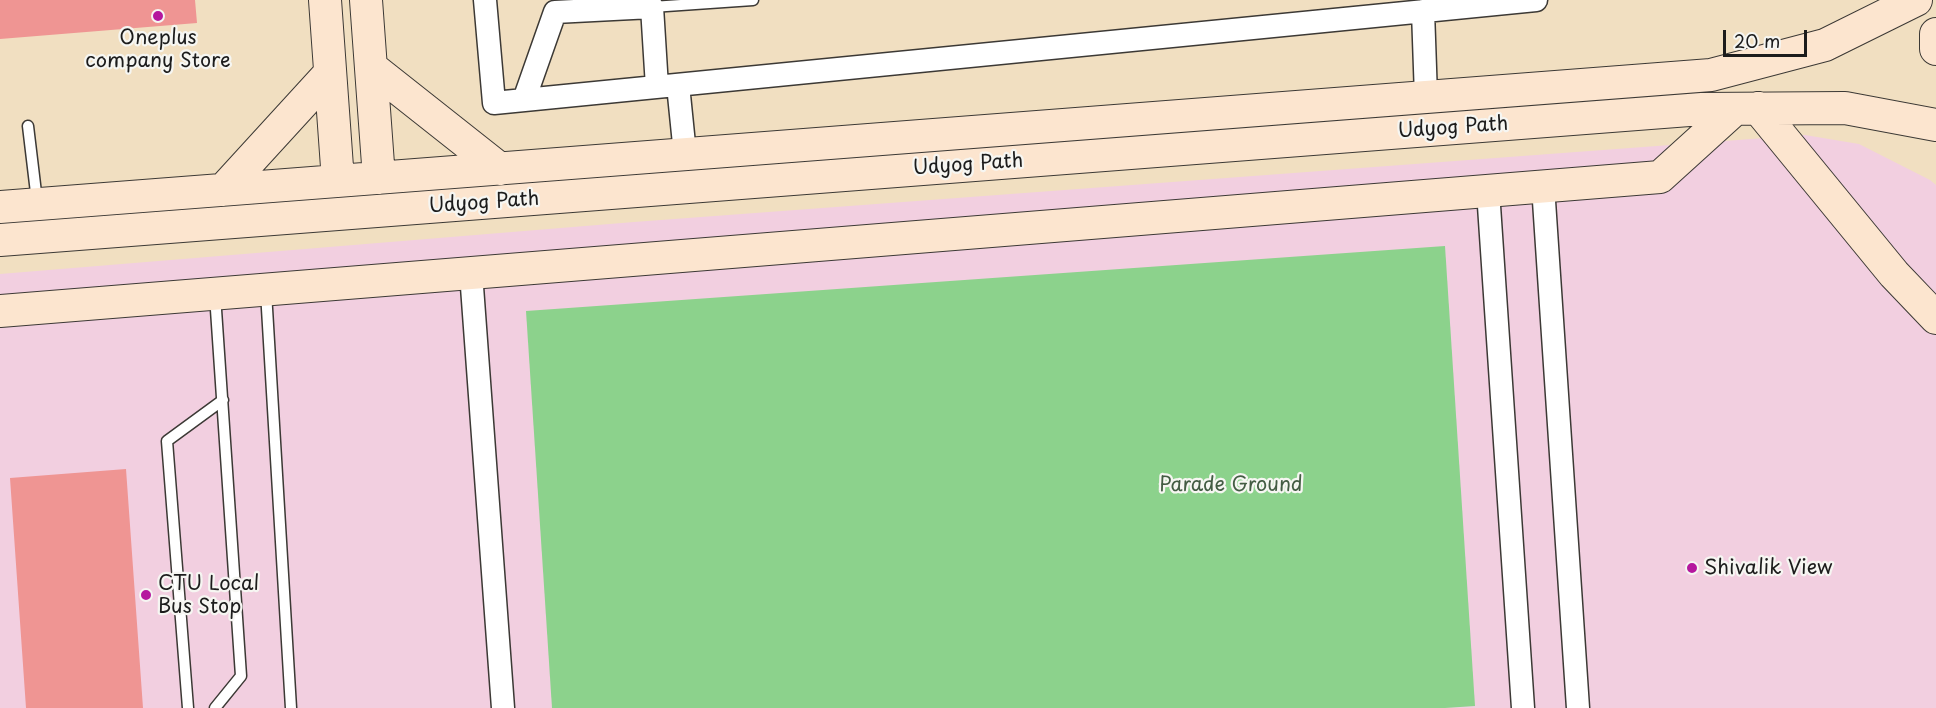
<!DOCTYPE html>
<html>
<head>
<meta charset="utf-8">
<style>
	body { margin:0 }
	#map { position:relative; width:1936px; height:708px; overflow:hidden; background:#f1dfc1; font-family:"Playpen Sans",sans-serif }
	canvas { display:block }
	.scale { position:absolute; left:1723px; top:30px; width:84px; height:27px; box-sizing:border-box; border:3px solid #1c1c1c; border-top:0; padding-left:8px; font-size:18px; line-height:21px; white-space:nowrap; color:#1c1c1c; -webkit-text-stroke:4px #f6f6f2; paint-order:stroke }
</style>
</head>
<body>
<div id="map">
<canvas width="1936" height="708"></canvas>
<div class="scale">20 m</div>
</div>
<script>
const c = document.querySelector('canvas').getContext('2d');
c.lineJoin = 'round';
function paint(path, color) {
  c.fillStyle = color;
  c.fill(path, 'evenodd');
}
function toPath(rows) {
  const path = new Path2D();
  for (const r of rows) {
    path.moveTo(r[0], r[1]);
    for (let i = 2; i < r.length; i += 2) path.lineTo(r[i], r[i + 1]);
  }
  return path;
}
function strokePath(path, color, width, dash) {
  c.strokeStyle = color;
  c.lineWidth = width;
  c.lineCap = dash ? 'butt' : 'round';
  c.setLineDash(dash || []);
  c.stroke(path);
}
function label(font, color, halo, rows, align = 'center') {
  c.font = font + ' "Playpen Sans",sans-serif';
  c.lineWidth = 4.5;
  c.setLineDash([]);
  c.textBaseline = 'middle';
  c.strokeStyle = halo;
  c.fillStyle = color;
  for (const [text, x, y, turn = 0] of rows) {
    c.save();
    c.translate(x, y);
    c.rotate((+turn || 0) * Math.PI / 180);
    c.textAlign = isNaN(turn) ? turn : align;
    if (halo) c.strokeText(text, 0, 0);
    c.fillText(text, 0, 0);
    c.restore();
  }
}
const built = toPath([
	[1805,135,1859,144,1930,180,1936,185,1936,708,0,708,0,274,634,222]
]);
const green = toPath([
	[1445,246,1475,706,1445,708,552,708,526,311]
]);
const building = toPath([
	[0,0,195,0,197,23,0,39],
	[126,469,143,708,26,708,10,478]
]);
const lane = toPath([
	[652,7,753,0],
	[28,126,37,201],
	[266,292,291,708],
	[188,708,167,441,223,400],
	[215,708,241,676,215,295]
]);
const street = toPath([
	[485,0,494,103,1536,0],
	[1423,11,1426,97],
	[678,85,685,154],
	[524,100,555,12,652,7,657,87],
	[1543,186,1578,708],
	[1488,191,1523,708],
	[471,273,503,708]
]);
const secondary = toPath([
	[325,0,338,181],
	[366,0,379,178],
	[1936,34,1936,49],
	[371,67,500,169],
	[1758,108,1894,274,1936,318],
	[223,190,330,73],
	[0,207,1711,75,1825,45,1916,0],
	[0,240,1702,109,1845,108,1936,125],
	[0,311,1660,177,1735,109]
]);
const markers = [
	[158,16,6,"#b5179e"],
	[1692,568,6,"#b5179e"],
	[146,595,6,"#b5179e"]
];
const poiNames = [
	["Oneplus",158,38,"center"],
	["company Store",158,61,"center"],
	["Shivalik View",1704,568],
	["CTU Local",158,584],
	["Bus Stop",158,607]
];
const streetNames = [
	["Udyog Path",1453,128,-4],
	["Udyog Path",968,165,-4],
	["Udyog Path",484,203,-4]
];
const parkNames = [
	["Parade Ground",1231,485]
];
paint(built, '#f2cfe0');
paint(green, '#8cd28c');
paint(building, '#ef9593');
strokePath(lane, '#3c3935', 13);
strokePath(street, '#3c3935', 25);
strokePath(secondary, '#3c3935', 34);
strokePath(lane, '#fff', 10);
strokePath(street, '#fff', 22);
strokePath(secondary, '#fce5cf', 32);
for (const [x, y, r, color] of markers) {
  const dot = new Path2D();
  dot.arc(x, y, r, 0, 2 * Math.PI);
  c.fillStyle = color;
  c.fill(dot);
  strokePath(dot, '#f6f6f2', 2);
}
label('20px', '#1c1c1c', '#f6f6f2', poiNames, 'left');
label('20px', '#1c1c1c', '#f6f6f2', streetNames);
label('20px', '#435c43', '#f6f6f2', parkNames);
</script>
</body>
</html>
